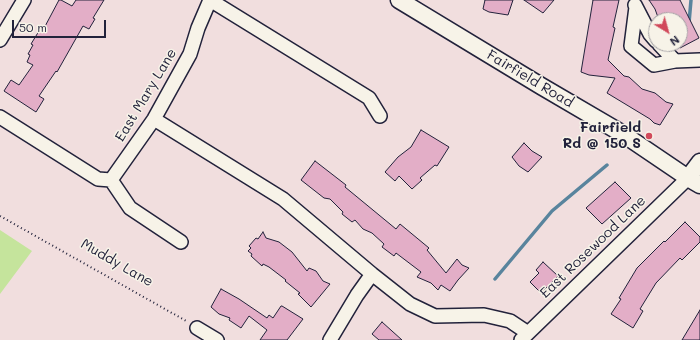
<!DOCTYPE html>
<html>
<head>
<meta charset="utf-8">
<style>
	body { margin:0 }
	#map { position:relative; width:700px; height:340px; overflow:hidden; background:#f1dede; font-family:Mali,sans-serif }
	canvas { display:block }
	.north { position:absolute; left:648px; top:12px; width:40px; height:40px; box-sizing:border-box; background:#f7f3e8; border:1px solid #a29fa3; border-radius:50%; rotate:143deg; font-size:11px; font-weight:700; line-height:16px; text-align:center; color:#22223b }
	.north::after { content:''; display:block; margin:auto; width:14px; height:18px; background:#d1495b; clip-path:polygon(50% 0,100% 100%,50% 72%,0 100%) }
	.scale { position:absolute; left:12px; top:20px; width:94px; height:18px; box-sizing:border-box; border:2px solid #22223b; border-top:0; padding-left:5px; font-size:12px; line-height:14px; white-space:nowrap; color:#22223b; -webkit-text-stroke:3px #f7f3e8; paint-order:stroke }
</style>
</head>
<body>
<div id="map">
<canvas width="700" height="340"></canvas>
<div class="north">N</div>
<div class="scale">50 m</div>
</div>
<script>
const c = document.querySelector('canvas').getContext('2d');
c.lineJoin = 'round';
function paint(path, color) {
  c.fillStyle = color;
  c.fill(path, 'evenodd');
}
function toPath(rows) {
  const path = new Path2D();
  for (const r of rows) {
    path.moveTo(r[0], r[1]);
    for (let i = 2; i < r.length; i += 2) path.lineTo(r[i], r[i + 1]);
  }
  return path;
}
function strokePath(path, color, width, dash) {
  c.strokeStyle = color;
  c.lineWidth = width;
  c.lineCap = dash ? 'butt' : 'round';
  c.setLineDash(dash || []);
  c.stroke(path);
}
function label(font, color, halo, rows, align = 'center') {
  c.font = font + ' Mali,sans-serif';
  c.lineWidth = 3;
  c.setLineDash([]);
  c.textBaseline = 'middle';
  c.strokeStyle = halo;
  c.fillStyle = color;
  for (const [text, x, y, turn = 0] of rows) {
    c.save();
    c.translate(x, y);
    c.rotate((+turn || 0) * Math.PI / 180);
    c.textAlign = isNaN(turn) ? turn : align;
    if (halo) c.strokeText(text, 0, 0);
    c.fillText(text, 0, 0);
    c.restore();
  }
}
const green = toPath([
	[0,230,32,251,0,294]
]);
const stream = toPath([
	[689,23,691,0],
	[495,279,552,211,607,165]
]);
const building = toPath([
	[59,0,61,0,72,6,76,0,104,0,93,18,95,19,89,29,83,26,57,72,56,71,39,96,44,99,36,112,4,91,11,80,19,85,33,65,27,62,30,55,28,54,33,45,31,44,39,31,42,32,59,0],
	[485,0,513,0,508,15,489,12,483,9,485,0],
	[524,0,554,0,543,13,524,0],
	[593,0,619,0,613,27,615,28,608,60,624,76,629,77,642,89,655,93,666,102,673,104,660,125,654,123,650,119,607,93,615,78,589,75,581,72,593,0],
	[649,0,680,0,699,38,680,48,680,20,659,20,655,9,649,0],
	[421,130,449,147,437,166,435,165,420,178,422,180,412,189,399,176,395,181,385,172,398,157,411,147,421,130],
	[524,143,532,151,542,157,528,172,519,166,512,157,524,143],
	[315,161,346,185,345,187,396,229,400,224,429,248,427,250,446,273,457,259,462,265,469,268,458,280,450,291,441,285,438,290,431,283,417,277,421,272,396,253,394,256,382,247,384,244,372,233,363,229,355,220,352,222,342,214,343,212,330,199,324,198,301,180,315,161],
	[615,182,631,198,602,224,586,208,615,182],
	[685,222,700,237,700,242,682,260,680,258,656,283,640,309,643,311,633,328,611,314,621,299,619,298,637,268,664,241,665,242,685,222],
	[263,232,266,238,279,242,292,252,307,271,309,268,316,271,323,281,330,284,311,307,298,294,300,293,285,281,286,280,269,267,263,264,262,266,251,256,252,254,248,251,251,248,249,246,256,238,258,239,263,232],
	[543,262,558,276,541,293,530,282,539,273,536,270,543,262],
	[221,289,239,299,267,318,269,315,273,318,281,306,282,306,303,319,287,340,260,340,267,330,249,316,241,328,229,320,230,318,219,314,211,307,221,289],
	[700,310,700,340,682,340,700,310],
	[382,322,402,340,379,340,372,334,382,322]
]);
const path = toPath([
	[0,216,188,322]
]);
const minor = toPath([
	[210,0,369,98,380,116],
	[635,5,650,34,656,41],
	[636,7,631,46,654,65,675,61,700,60],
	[0,40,24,0],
	[659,44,675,61],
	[0,117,98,179,111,180],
	[154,119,283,199,372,274,410,304,435,316,484,315,510,321,528,333],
	[111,180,154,119,190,54,198,28,210,0],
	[111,180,130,208,181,242],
	[197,328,217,340],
	[330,340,357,295,372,274],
	[521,340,688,178]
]);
const tertiary = toPath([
	[399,0,541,86,623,134,688,178,700,185],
	[688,178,700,162]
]);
const markers = [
	[649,136,4,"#d1495b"]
];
const streetNames = [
	["Fairfield Road",530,79,31],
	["East Mary Lane",146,95,-59],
	["East Rosewood Lane",593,247,-44],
	["Muddy Lane",117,263,30]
];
const poiNames = [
	["Fairfield",641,128],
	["Rd @ 150 S",641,144]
];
paint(green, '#c5e49c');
strokePath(stream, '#59849d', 3.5);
paint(building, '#e3aec7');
strokePath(building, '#22223b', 1);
strokePath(minor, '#22223b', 16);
strokePath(tertiary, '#22223b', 19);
strokePath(path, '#22223b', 2, [1, 3]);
strokePath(minor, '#f7f3e8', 13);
strokePath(tertiary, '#f7f3e8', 16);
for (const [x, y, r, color] of markers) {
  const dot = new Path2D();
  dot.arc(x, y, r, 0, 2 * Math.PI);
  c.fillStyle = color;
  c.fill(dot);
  strokePath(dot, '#f7f3e8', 1.5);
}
label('14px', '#22223b', '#f7f3e8', streetNames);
label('bold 14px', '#22223b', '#f7f3e8', poiNames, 'right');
</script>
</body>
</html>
